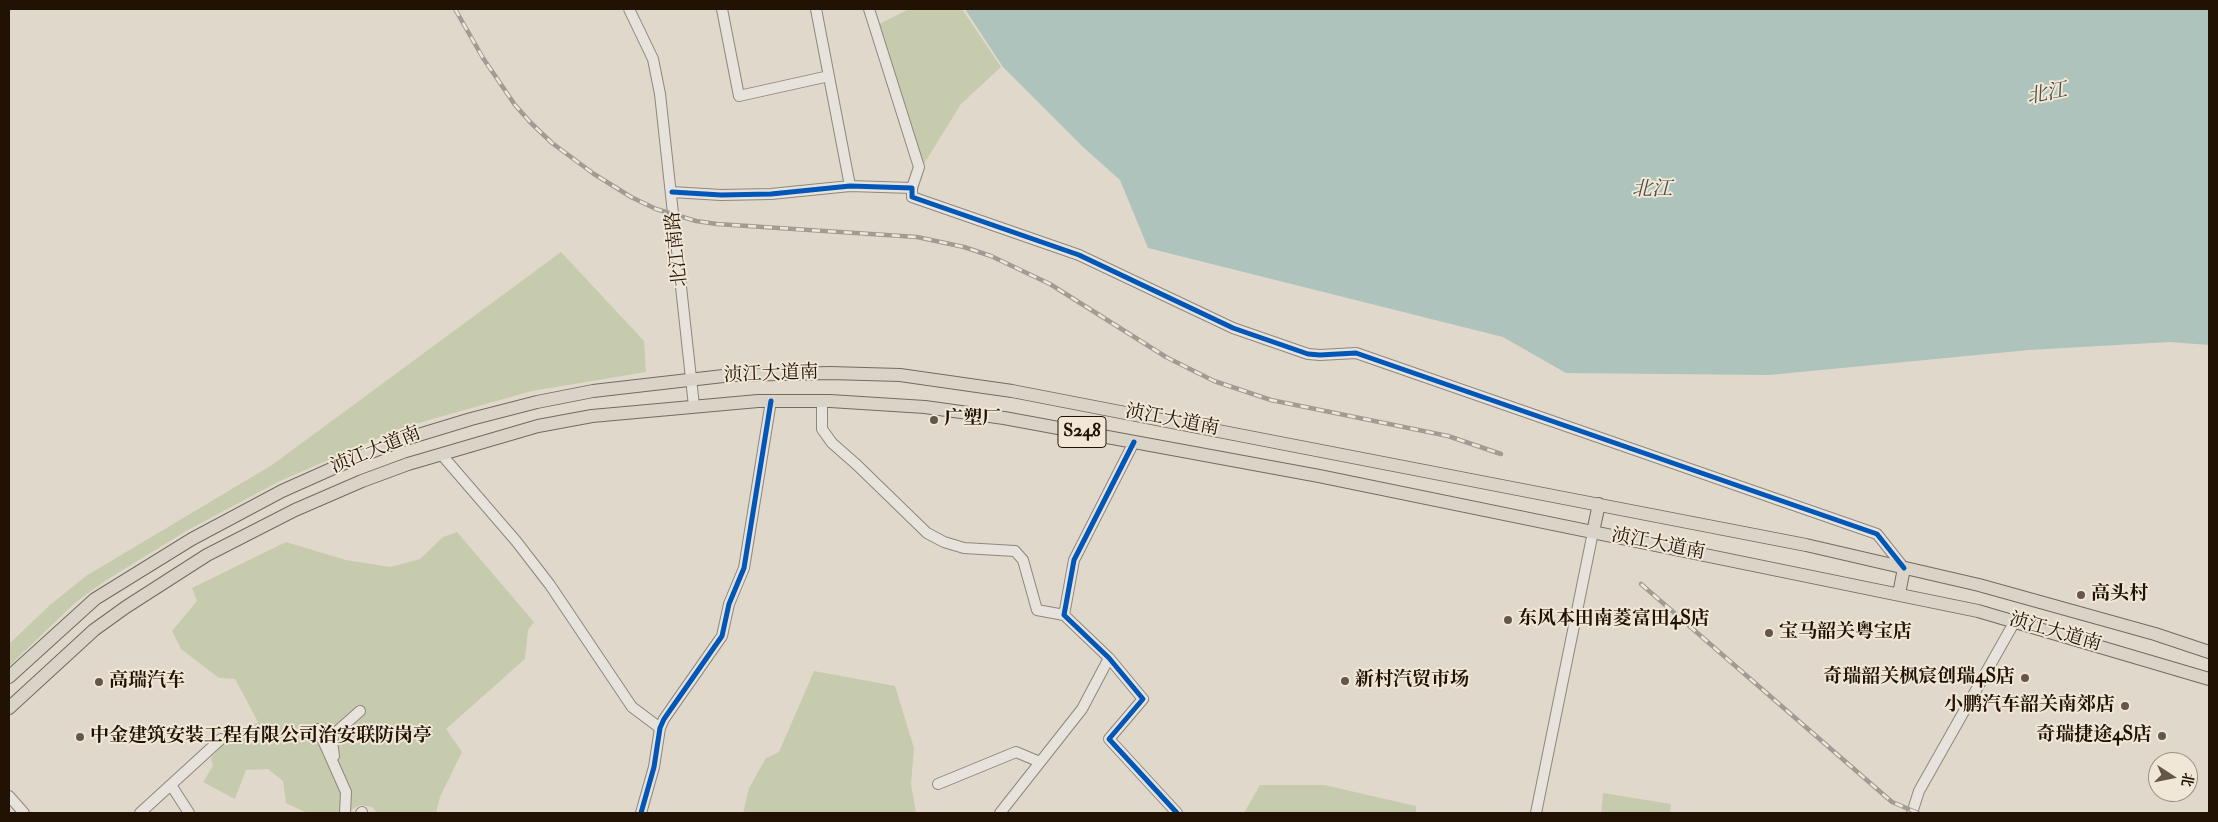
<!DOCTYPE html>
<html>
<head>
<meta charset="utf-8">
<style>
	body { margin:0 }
	#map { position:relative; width:2218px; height:822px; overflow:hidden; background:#e0d8ca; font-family:"IM FELL Double Pica","Noto Serif SC",serif }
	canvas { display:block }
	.frame { position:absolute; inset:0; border:10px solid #211204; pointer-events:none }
	.north { position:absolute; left:2148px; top:752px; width:50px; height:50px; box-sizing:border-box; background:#f0e7d7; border:1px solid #9d9283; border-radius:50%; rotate:101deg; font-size:14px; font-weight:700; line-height:20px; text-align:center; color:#211204 }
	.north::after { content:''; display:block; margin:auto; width:18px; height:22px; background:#645749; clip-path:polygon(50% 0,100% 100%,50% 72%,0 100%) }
</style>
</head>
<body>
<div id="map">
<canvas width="2218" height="822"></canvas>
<div class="frame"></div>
<div class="north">北</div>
</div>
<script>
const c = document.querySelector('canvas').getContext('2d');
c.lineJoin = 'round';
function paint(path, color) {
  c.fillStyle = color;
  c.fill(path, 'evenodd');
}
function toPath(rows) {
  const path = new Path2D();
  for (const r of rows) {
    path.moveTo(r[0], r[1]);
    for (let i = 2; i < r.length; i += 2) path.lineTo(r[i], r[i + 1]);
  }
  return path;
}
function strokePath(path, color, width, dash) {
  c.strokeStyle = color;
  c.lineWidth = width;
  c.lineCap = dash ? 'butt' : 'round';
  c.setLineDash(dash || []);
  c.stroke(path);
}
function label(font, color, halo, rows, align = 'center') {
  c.font = font + ' "IM FELL Double Pica","Noto Serif SC",serif';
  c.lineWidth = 4;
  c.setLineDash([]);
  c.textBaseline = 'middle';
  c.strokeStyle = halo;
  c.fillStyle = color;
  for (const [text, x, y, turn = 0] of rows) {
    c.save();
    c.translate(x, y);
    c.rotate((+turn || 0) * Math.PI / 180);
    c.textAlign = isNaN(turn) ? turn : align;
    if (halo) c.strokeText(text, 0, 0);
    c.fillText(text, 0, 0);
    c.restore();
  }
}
const green = toPath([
	[909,9,962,9,1001,67,961,104,922,167,879,24],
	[561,252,644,341,646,372,532,391,436,418,399,429,280,481,188,530,105,581,76,602,9,666,9,644,50,605,86,576,272,465],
	[457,532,534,622,528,630,525,659,446,729,462,752,440,797,436,813,377,813,372,807,360,805,346,813,307,813,286,803,283,781,268,769,246,770,235,799,203,782,213,766,211,758,227,740,258,722,235,679,219,678,181,649,172,631,197,601,192,588,286,542,346,560,390,567,420,559,443,537],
	[814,671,895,686,914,748,911,784,916,813,743,813,749,788,766,758,779,752],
	[1260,785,1324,785,1416,806,1416,813,1244,813],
	[1603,793,1671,804,1670,813,1601,813]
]);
const water = toPath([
	[965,9,2209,9,2209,345,2170,342,2029,350,1769,375,1566,373,1503,337,1148,248,1120,180,1082,146,1003,67]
]);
const minor = toPath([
	[629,9,653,59,660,94,694,406],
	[722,9,739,96,829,76],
	[816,9,850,186],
	[869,9,919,167,912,188],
	[672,192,721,195,771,194,850,186,912,188,912,197,1079,255,1233,328,1308,354,1320,355,1356,353,1877,534,1904,568],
	[822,401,822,429,832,443,857,465,927,533,944,542,964,548,1015,551,1023,560,1037,610,1064,615],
	[1134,442,1074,560,1064,615,1109,658,1143,699,1109,739,1177,813],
	[441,454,516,541,550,585,632,707,660,728],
	[318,729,346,792,345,813],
	[334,756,332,742,334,734,360,711],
	[938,784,1016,752,1040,762],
	[171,785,189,813],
	[9,796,24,813],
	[140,813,221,739],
	[361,813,362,812],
	[641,813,654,767,660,728,664,719,722,636,729,604,744,568,771,401],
	[1000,813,1082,709,1109,658],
	[1536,813,1593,532],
	[1912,813,1919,791,2015,621]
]);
const major = toPath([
	[1593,532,1599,504],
	[1899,594,1904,568],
	[9,677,95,599,192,539,282,491,356,458,402,440,471,419,537,402,593,391,732,375,830,373,900,375,1012,391,1806,545,1979,585,2155,634,2209,652],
	[9,708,94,630,126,607,207,555,295,510,362,481,408,464,538,426,592,416,758,401,830,401,925,407,1004,418,1319,476,1978,611,2209,679]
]);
const rail = toPath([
	[455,9,483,58,515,105,531,123,552,143,594,174,631,197,656,209,696,221,717,224,917,237,964,247,991,256,1050,284,1166,357,1214,381,1271,400,1448,436,1501,454],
	[1641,584,1892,802,1918,813]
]);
const cycleway = toPath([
	[672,192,721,195,771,194,850,186,912,188,912,197,1079,255,1233,328,1308,354,1320,355,1356,353,1877,534,1904,568],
	[1134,442,1074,560,1064,615,1109,658,1143,699,1109,739,1177,813],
	[641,813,654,767,660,728,664,719,722,636,729,604,744,568,771,401]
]);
const markers = [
	[934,420,5,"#645749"],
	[2081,595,5,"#645749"],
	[1508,620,5,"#645749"],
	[1769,633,5,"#645749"],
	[2025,678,5,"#645749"],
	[1345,681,5,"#645749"],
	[99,682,5,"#645749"],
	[2125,706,5,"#645749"],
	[2162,736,5,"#645749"],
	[80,737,5,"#645749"]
];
const shields = [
	[1082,432,48]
];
const shieldNames = [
	["S248",1082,432]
];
const streetNames = [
	["北江南路",678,249,-96],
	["浈江大道南",771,375,-2],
	["浈江大道南",1172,421,11],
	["浈江大道南",376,451,-22],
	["浈江大道南",1658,545,11],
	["浈江大道南",2055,633,16]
];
const poiNames = [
	["广塑厂",944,420],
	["高头村",2091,595],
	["东风本田南菱富田4S店",1518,620],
	["宝马韶关粤宝店",1779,633],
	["奇瑞韶关枫宸创瑞4S店",2015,678,"right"],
	["新村汽贸市场",1355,681],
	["高瑞汽车",109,682],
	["小鹏汽车韶关南郊店",2115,706,"right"],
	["奇瑞捷途4S店",2152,736,"right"],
	["中金建筑安装工程有限公司治安联防岗亭",90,737]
];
const waterNames = [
	["北江",2047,95,-11],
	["北江",1652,191]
];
paint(green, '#c7cbad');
paint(water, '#adc3bb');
strokePath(minor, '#8d877d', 12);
strokePath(major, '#726b62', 14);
strokePath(minor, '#e7e3dc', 10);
strokePath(major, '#dad3c7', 12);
strokePath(rail, '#a09c94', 4.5);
strokePath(rail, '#f0e7d7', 2.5, [8]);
strokePath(cycleway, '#0057b8', 5);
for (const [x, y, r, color] of markers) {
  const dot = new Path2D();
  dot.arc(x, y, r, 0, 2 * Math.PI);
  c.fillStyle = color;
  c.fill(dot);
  strokePath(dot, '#f0e7d7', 2);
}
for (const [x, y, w] of shields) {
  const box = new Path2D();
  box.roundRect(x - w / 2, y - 15.5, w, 31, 4);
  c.fillStyle = '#f0e7d7';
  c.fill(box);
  strokePath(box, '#211204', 1);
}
label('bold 18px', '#211204', null, shieldNames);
label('19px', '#211204', '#f0e7d7', streetNames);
label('bold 19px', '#211204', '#f0e7d7', poiNames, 'left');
label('italic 20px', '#4a4d42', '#f0e7d7', waterNames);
</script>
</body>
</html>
